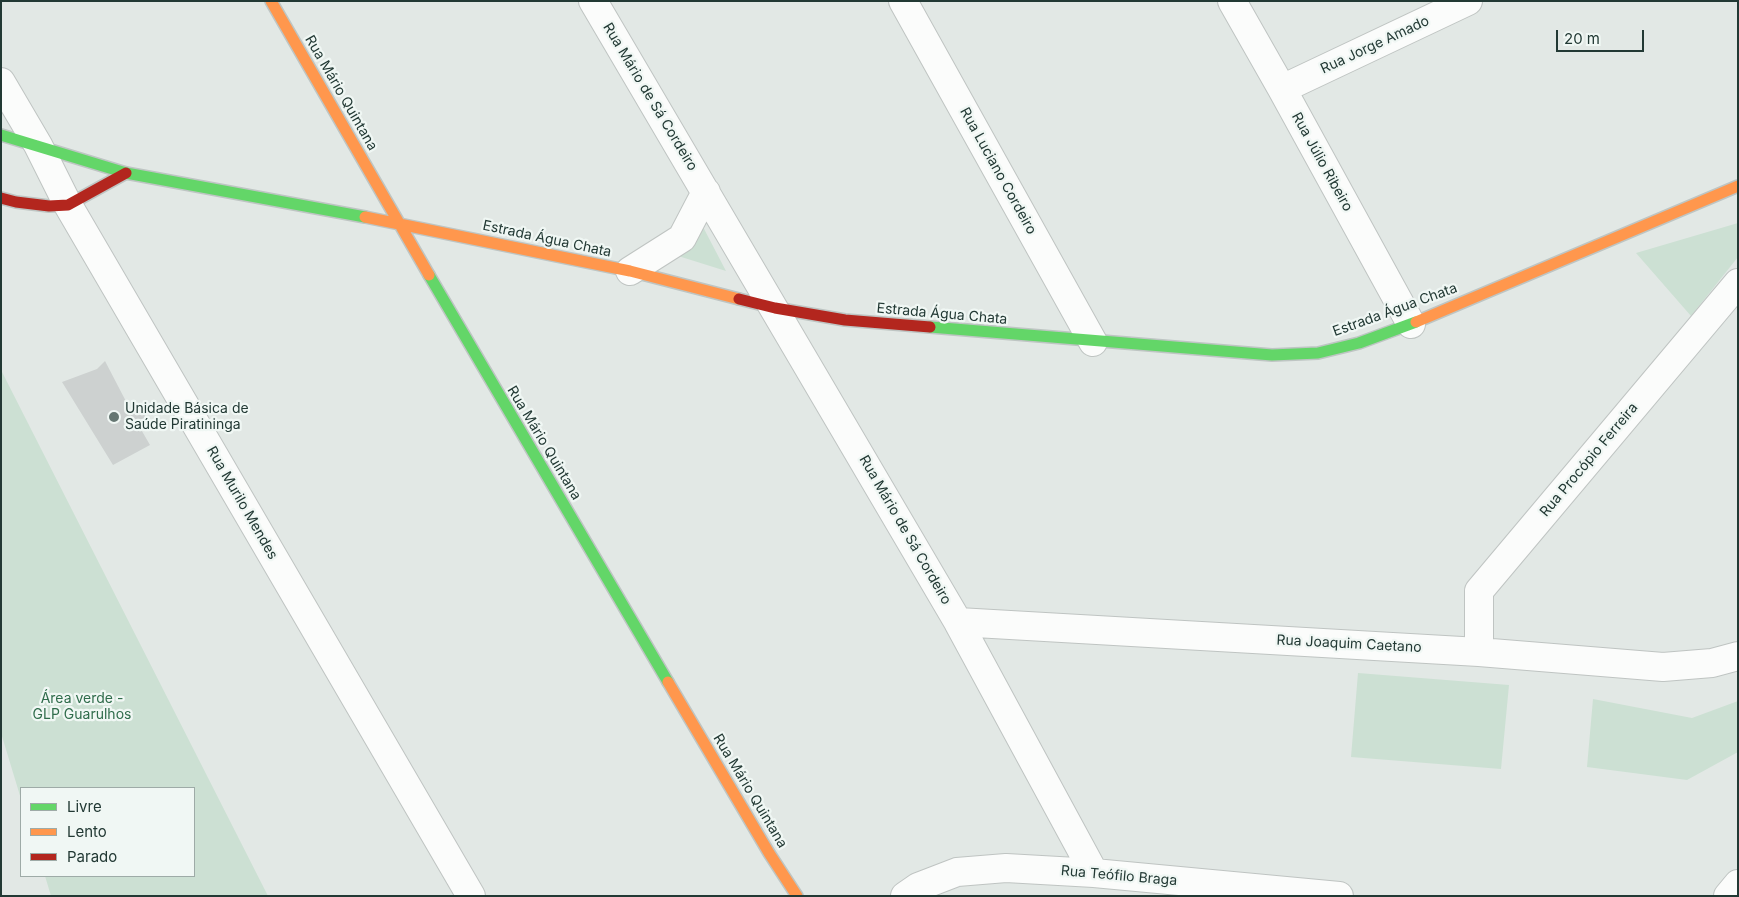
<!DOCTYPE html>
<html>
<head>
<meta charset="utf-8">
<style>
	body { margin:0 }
	#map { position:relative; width:1739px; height:897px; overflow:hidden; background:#e2e8e5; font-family:Inter,sans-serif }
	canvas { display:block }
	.frame { position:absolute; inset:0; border:2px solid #223934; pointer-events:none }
	.legend { position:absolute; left:20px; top:787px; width:175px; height:90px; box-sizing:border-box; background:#f0f7f4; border:1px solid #9eaba7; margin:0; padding:6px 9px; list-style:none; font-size:15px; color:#223934 }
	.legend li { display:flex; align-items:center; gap:10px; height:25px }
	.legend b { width:25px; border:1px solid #9eaba7 }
	.scale { position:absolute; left:1556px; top:30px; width:88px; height:22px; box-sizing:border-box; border:2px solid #223934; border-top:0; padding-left:6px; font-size:15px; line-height:18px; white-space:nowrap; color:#223934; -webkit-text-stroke:4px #f0f7f4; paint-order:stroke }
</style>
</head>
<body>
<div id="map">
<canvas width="1739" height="897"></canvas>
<div class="frame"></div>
<ul class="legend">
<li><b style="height:6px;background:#63d668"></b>Livre</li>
<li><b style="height:6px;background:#ff974d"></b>Lento</li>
<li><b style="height:6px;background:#b3261e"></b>Parado</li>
</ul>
<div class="scale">20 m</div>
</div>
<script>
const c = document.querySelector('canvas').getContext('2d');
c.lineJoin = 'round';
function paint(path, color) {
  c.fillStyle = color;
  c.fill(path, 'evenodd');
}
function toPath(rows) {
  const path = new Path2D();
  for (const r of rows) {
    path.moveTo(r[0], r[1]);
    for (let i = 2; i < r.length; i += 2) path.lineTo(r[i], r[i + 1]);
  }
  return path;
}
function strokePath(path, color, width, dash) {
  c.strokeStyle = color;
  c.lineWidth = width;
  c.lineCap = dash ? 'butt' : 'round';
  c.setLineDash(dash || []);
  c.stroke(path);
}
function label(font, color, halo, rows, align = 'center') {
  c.font = font + ' Inter,sans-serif';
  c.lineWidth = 4.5;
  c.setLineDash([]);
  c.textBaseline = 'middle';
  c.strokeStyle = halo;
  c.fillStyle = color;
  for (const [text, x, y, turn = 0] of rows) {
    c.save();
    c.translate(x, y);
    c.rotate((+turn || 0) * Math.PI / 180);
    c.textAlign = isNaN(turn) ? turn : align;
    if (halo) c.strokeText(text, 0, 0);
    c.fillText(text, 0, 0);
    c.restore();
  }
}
const green = toPath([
	[1738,223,1738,257,1691,316,1636,253],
	[702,225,726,271,675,255],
	[1,370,268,896,51,896,45,876,194,876,194,788,21,788,21,799,1,733],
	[1358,673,1509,685,1501,769,1351,757],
	[1593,699,1692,718,1738,701,1738,752,1687,780,1587,767]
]);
const building = toPath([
	[105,361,131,411,138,403,149,422,139,426,150,445,113,465,62,382,97,369]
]);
const street = toPath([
	[593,1,958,622,1094,873],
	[903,1,1093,342],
	[1232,1,1282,89,1411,324],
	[1,82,38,145,68,205,471,896],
	[1282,89,1468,1],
	[630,271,682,238,706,192],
	[958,622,1479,652,1663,667,1712,663,1738,656],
	[1479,652,1479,591,1738,283],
	[905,896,918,887,957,872,1006,868,1094,873,1339,896],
	[1728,896,1738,884]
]);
const fast = toPath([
	[1,135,126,173,365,217],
	[429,275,668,682],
	[930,327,1272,355,1318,353,1359,343,1416,322]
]);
const slow = toPath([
	[271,1,429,275],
	[365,217,630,271,739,299],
	[1416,322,1738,186],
	[668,682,769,853,797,896]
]);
const jam = toPath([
	[1,198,16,202,49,206,68,205,126,173],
	[739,299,775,308,845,320,930,327]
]);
const markers = [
	[114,417,6,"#657672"]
];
const streetNames = [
	["Rua Jorge Amado",1375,45,-25],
	["Rua Mário Quintana",341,93,60],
	["Rua Mário de Sá Cordeiro",650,97,59],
	["Rua Júlio Ribeiro",1322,162,61],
	["Rua Luciano Cordeiro",998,171,61],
	["Estrada Água Chata",547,239,12],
	["Estrada Água Chata",1395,310,-20],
	["Estrada Água Chata",942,314,5],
	["Rua Mário Quintana",544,443,59],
	["Rua Procópio Ferreira",1589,460,-50],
	["Rua Murilo Mendes",242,503,60],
	["Rua Mário de Sá Cordeiro",905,530,60],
	["Rua Joaquim Caetano",1349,644,3],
	["Rua Mário Quintana",750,791,59],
	["Rua Teófilo Braga",1119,876,5]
];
const poiNames = [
	["Unidade Básica de",125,409],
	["Saúde Piratininga",125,425]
];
const parkNames = [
	["Área verde -",82,699],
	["GLP Guarulhos",82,715]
];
paint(green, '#cce0d3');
paint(building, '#cdd1d0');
strokePath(street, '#bfc4c2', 30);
strokePath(fast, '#bec5c3', 14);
strokePath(slow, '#bec5c3', 14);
strokePath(jam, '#bec5c3', 14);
strokePath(street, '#fbfcfb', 28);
strokePath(fast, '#63d668', 11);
strokePath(slow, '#ff974d', 11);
strokePath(jam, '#b3261e', 11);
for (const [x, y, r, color] of markers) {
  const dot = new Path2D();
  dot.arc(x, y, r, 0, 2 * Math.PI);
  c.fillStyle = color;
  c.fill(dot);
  strokePath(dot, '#f0f7f4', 2);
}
label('14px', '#223934', '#f0f7f4', streetNames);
label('14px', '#223934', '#f0f7f4', poiNames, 'left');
label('14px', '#2f6c4b', '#f0f7f4', parkNames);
</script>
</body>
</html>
